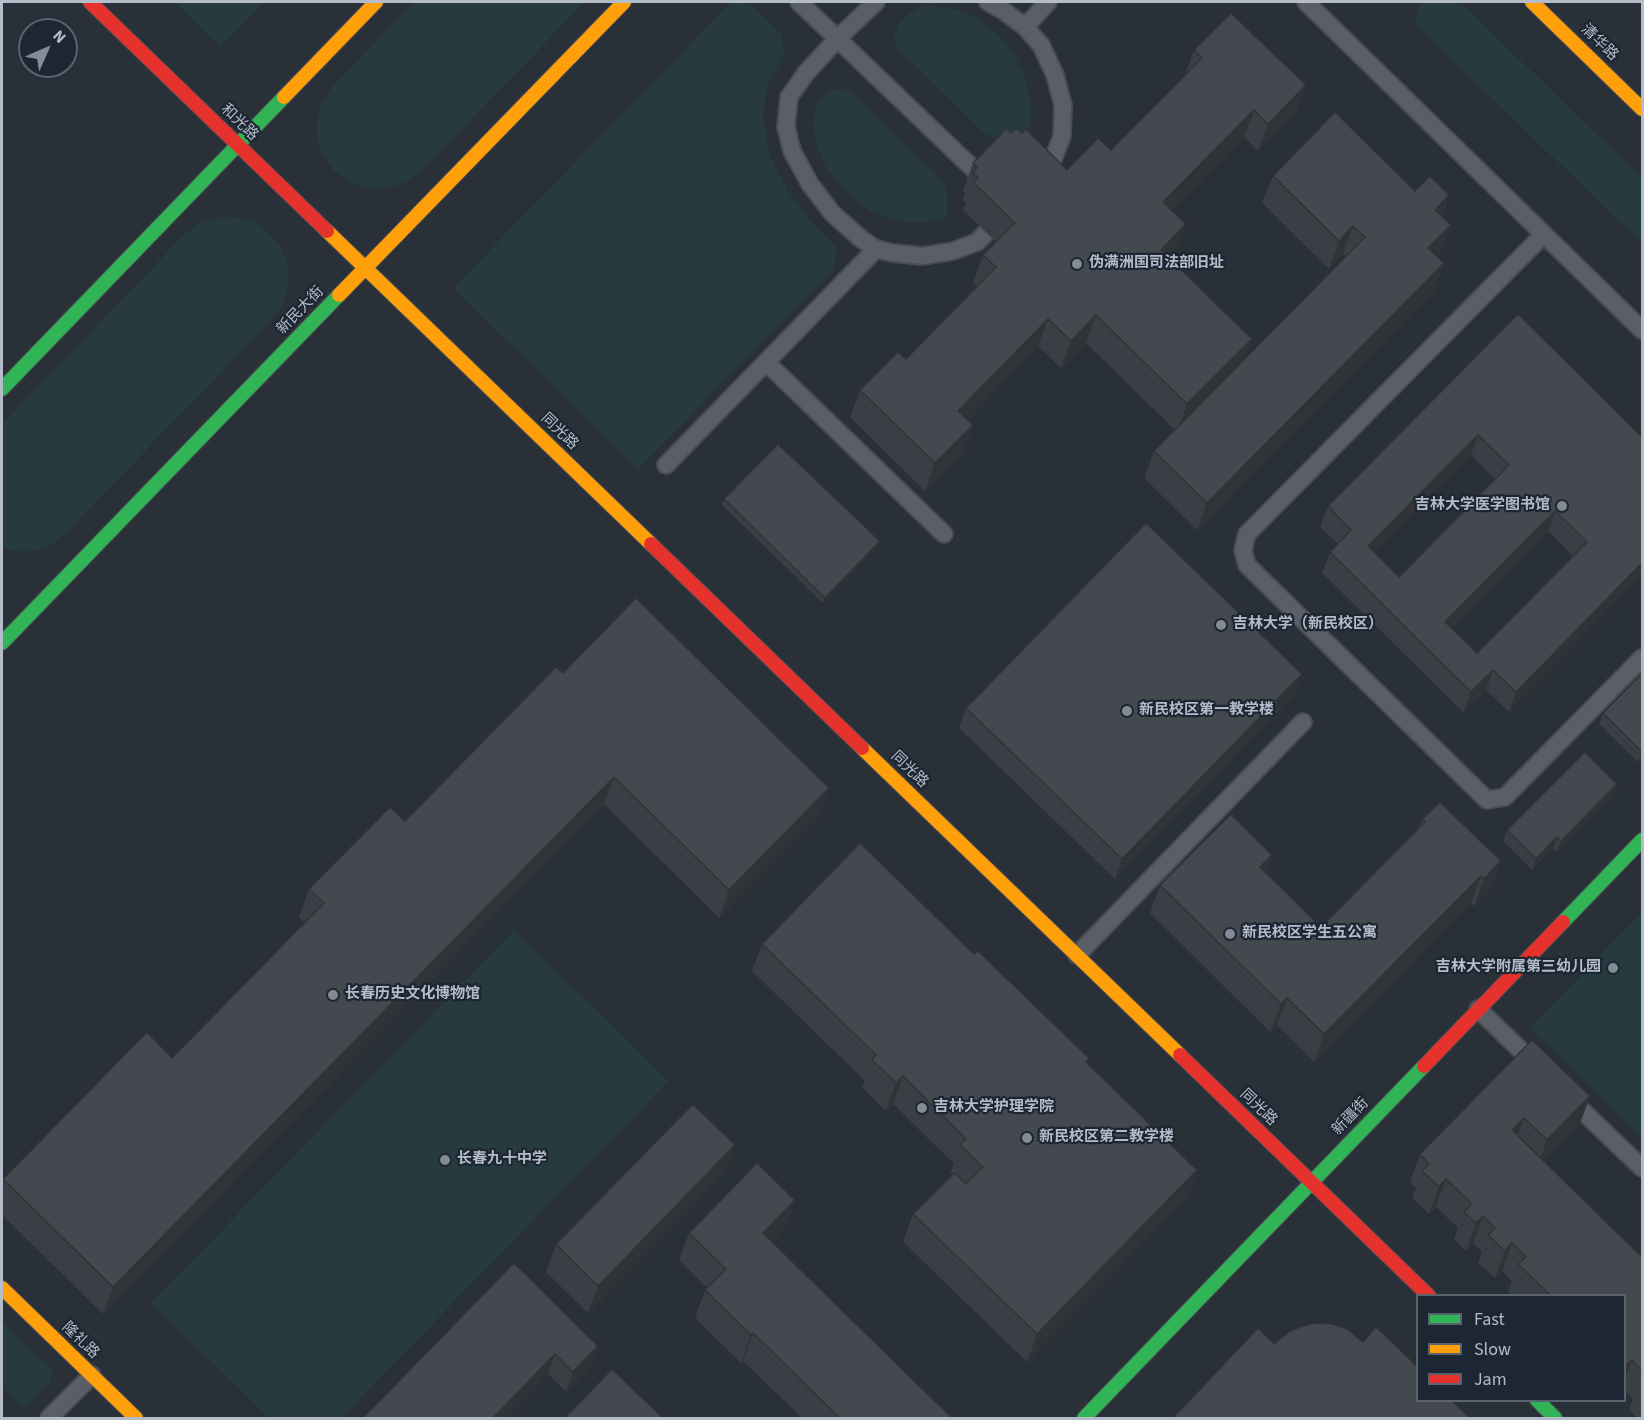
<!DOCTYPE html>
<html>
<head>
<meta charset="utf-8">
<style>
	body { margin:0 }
	#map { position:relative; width:1644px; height:1420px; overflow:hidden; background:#2a3038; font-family:"Source Sans 3",sans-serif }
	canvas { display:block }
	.frame { position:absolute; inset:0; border:3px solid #b4bcc9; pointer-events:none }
	.legend { position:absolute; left:1416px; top:1294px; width:210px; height:108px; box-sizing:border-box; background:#1d2633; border:2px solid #59626f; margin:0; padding:8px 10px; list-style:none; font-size:18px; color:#b4bcc9 }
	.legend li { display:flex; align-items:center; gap:12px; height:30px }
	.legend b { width:30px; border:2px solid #59626f }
	.north { position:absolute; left:18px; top:18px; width:60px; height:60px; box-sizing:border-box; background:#1d2633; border:2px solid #59626f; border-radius:50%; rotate:45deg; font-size:16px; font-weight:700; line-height:24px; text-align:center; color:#b4bcc9 }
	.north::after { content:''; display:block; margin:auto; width:21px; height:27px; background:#848b96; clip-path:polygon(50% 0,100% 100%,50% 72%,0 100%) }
</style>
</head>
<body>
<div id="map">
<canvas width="1644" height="1420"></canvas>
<div class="frame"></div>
<ul class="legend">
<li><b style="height:8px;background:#30b455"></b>Fast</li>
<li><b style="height:8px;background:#ff9f0a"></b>Slow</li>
<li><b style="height:8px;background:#e5322d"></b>Jam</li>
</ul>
<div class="north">N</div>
</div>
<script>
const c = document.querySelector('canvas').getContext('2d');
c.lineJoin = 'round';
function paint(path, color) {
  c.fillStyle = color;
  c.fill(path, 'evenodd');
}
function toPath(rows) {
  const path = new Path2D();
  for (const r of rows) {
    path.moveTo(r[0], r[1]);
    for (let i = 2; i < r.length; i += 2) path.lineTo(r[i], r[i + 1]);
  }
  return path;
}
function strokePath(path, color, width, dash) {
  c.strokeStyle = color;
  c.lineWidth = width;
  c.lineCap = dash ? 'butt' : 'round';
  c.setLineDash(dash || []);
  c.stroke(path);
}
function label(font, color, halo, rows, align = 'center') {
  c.font = font + ' "Source Sans 3","Noto Sans SC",sans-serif';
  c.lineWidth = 4.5;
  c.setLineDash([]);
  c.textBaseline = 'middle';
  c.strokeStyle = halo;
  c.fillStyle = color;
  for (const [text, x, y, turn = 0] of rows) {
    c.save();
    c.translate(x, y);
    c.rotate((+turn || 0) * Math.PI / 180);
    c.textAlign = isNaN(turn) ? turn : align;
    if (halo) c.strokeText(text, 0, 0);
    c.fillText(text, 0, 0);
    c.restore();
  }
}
const green = toPath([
	[174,2,264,2,220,47],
	[414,2,585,2,421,171,406,182,387,188,368,188,350,183,334,171,323,156,317,138,317,119,322,101,334,85],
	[731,2,748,2,781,34,784,55,767,87,763,115,769,154,788,191,810,220,837,248,834,269,638,469,453,288],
	[1420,2,1460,2,1642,178,1642,243,1421,30,1415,20],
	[926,5,949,8,970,14,993,30,1012,51,1023,71,1030,97,1031,120,1027,140,1002,141,985,134,899,50,895,42,895,33,899,23,908,14],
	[841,89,852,93,941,179,947,191,947,218,922,223,894,220,870,211,846,191,827,169,816,145,813,122,816,107,822,98,830,91],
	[217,217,236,217,255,222,270,234,282,249,288,267,288,287,283,305,271,321,66,533,51,545,33,551,14,551,2,547,2,424,184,235,199,223],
	[1642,912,1642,1138,1530,1028],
	[514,930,669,1081,341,1418,269,1418,151,1303],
	[2,1321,52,1370,51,1381,24,1409,2,1387]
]);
const lane = toPath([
	[799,2,987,182],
	[876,2,838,38,806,73,789,97,786,127,792,151,810,184,832,213,860,238,876,249,893,253,923,256,953,251,977,242,1001,217],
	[988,2,1004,11,1025,27,1041,45,1055,75,1063,105,1062,136,1050,167,1042,175],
	[1306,2,1642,330],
	[1025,27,1048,2],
	[1544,234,1247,534,1243,550,1247,565,1487,800,1505,797,1642,658],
	[766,362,944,534],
	[666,465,876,249],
	[1077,955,1303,722],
	[1478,1009,1536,1065],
	[1569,1098,1642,1168],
	[49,1418,92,1375]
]);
const fast = toPath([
	[2,389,284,97],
	[2,643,339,295],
	[1563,922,1642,840],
	[1537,1400,1555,1418],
	[1084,1418,1424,1066]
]);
const slow = toPath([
	[1532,2,1642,109],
	[284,97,376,2],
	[327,231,651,544],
	[339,295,624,2],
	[862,748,1180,1055],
	[2,1288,136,1418]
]);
const jam = toPath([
	[90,2,327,231],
	[651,544,862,748],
	[1180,1055,1429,1296],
	[1424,1066,1563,922]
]);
const wall = toPath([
	[1194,50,1306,85,1296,113,1258,151,1244,137,1172,210,1176,251,1169,258,1252,339,1244,360,1346,256,1343,254,1329,269,1262,203,1273,176,1449,195,1442,217,1440,253,1437,257,1444,263,1434,291,1197,530,1144,478,1154,451,1175,430,1086,343,1061,368,1038,346,967,420,973,425,963,453,925,491,850,417,860,390,906,359,977,286,973,282,983,255,996,242,963,210,966,203,963,200,965,193,963,191,973,163,1011,133,1022,133,1067,170,1111,150,1185,75],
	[1518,314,1642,437,1509,712,1486,690,1463,712,1322,573,1330,552,1338,544,1320,527,1328,506],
	[1471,455,1495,479,1399,577,1374,552],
	[1548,531,1573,556,1477,653,1452,628],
	[724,499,878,547,823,603,722,505],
	[563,673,829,788,819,816,719,918,604,804,103,1314,2,1215,2,1183,3,1179,172,1058,305,923,299,917,309,889,405,821],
	[1642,673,1642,758,1638,762,1599,724,1603,713],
	[1295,694,1115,879,959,728,966,708],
	[1617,784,1614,794,1557,852,1553,848,1532,870,1503,841,1507,830],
	[1422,819,1501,861,1491,889,1474,906,1471,903,1314,1062,1277,1025,1270,1032,1150,913,1160,885,1272,855,1266,873,1321,927,1419,827],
	[762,944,974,954,1089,1058,1087,1063,1197,1170,1187,1198,1027,1362,903,1242,913,1214,952,1174,950,1173,954,1164,893,1104,886,1111,862,1087,865,1081,752,971],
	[1590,1096,1580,1123,1544,1161,1642,1257,1642,1419,1638,1419,1629,1409,1633,1399,1624,1390,1624,1296,1512,1296,1508,1292,1512,1281,1502,1271,1495,1278,1478,1263,1482,1252,1473,1243,1466,1251,1454,1239,1458,1228,1436,1207,1429,1214,1412,1198,1416,1188,1410,1182,1420,1154],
	[735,1145,725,1173,588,1313,546,1272,556,1244],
	[795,1200,785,1228,772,1241,953,1419,803,1419,743,1361,741,1363,695,1318,705,1290,707,1288,679,1260,689,1233],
	[514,1263,598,1346,591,1366,566,1392,548,1374,505,1419,362,1419]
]);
const shadedWall = toPath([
	[1306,85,1296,113,1258,151,1268,124],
	[1254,110,1244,137,1153,229,1163,202],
	[1449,195,1439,223,1435,210],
	[1186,224,1176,251,1151,277,1161,250],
	[1451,225,1440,253,1418,276,1428,248],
	[1353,226,1343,254,1329,269,1339,241],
	[1444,263,1434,291,1197,530,1207,503],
	[1096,315,1086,343,1061,368,1071,341],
	[1048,319,1038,346,948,439,958,411],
	[1252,339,1242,366,1177,432,1187,404],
	[973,425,963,453,925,491,935,463],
	[1478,435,1471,455,1361,566,1368,546],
	[1555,511,1548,531,1438,642,1445,622],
	[880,541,878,547,823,603,825,598],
	[1642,563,1642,576,1509,712,1516,692],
	[1493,670,1486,690,1463,712,1471,692],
	[1302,674,1295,694,1115,879,1122,859],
	[1642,751,1642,758,1638,762,1642,752],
	[614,777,604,804,103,1314,113,1287],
	[1617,784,1614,794,1557,852,1561,841],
	[829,788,819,816,719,918,729,890],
	[1557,837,1553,848,1532,870,1536,859],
	[1272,855,1262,883,1260,867],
	[1501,861,1491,889,1474,906,1484,879],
	[1481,876,1471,903,1314,1062,1324,1034],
	[1287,998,1277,1025,1270,1032,1281,1004],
	[903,1076,893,1104,886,1111,896,1083],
	[1590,1096,1580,1123,1537,1168,1547,1140],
	[1524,1118,1514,1146,1512,1130],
	[735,1145,725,1173,588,1313,598,1286],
	[1197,1170,1187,1198,1027,1362,1037,1334],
	[1446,1179,1436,1207,1429,1214,1439,1187],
	[795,1200,785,1228,753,1261,763,1233],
	[1483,1216,1473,1243,1466,1251,1476,1223],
	[1512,1243,1502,1271,1495,1278,1505,1251],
	[753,1333,743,1361,741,1363,751,1335],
	[598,1346,591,1366,566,1392,573,1372],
	[555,1354,548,1374,505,1419,492,1419],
	[1632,1360,1624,1379,1624,1367]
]);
const building = toPath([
	[1231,13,1306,85,1268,124,1254,110,1163,202,1186,224,1161,250,1252,339,1187,404,1096,315,1071,341,1048,319,958,411,973,425,935,463,860,390,898,352,906,359,996,267,983,255,1015,223,973,182,978,178,973,173,977,167,973,163,1006,129,1011,133,1016,128,1022,133,1026,129,1067,170,1098,138,1111,150,1202,58,1194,50,1231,13],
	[1335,112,1415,191,1430,176,1449,195,1435,210,1451,225,1428,248,1444,263,1207,503,1154,451,1365,237,1353,226,1339,241,1273,176,1335,112],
	[1518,314,1642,437,1642,563,1516,692,1493,670,1471,692,1330,552,1351,530,1328,506,1518,314],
	[1478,435,1509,465,1399,577,1368,546,1478,435],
	[1555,511,1587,542,1477,653,1445,622,1555,511],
	[778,444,880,541,825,598,724,499,778,444],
	[1146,523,1302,674,1122,859,966,708,1146,523],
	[636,598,829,788,729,890,614,777,113,1287,3,1179,147,1032,172,1058,324,903,309,889,390,807,405,821,556,667,563,673,636,598],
	[1642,673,1642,752,1603,713,1642,673],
	[1585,752,1617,784,1561,841,1557,837,1536,859,1507,830,1585,752],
	[1440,802,1501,861,1484,879,1481,876,1324,1034,1287,998,1281,1004,1160,885,1231,814,1272,855,1260,867,1321,927,1425,822,1422,819,1440,802],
	[860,843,974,954,978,951,1089,1058,1086,1062,1197,1170,1037,1334,913,1214,954,1173,966,1184,983,1167,960,1145,966,1139,903,1076,896,1083,872,1060,876,1055,762,944,860,843],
	[1532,1040,1590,1096,1547,1140,1524,1118,1512,1130,1642,1257,1642,1371,1632,1360,1624,1367,1624,1296,1551,1296,1518,1264,1526,1257,1512,1243,1505,1251,1488,1235,1495,1228,1483,1216,1476,1223,1464,1212,1472,1204,1446,1179,1439,1187,1422,1171,1429,1164,1420,1154,1532,1040],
	[693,1104,735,1145,598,1286,556,1244,693,1104],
	[757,1163,795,1200,763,1233,953,1419,841,1419,753,1333,751,1335,705,1290,726,1269,689,1233,757,1163],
	[514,1263,598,1346,573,1372,555,1354,492,1419,362,1419,514,1263],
	[1315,1323,1332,1324,1347,1329,1363,1342,1376,1327,1418,1367,1418,1401,1452,1401,1471,1419,1172,1419,1258,1328,1274,1344,1289,1332,1302,1326,1315,1323],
	[612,1369,664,1419,564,1419,612,1369]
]);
const markers = [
	[1077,264,6,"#848b96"],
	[1562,506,6,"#848b96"],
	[1221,625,6,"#848b96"],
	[1127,711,6,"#848b96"],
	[1230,934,6,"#848b96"],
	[1613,968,6,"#848b96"],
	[333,995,6,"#848b96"],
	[922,1108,6,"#848b96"],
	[1027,1138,6,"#848b96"],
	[445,1160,6,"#848b96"]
];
const streetNames = [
	["清华路",1599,43,44],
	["和光路",239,123,44],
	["新民大街",301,311,-46],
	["同光路",559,432,44],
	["同光路",909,770,44],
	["同光路",1258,1108,44],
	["新疆街",1351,1117,-46],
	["隆礼路",80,1341,44]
];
const poiNames = [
	["伪满洲国司法部旧址",1089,264],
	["吉林大学医学图书馆",1550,506,"right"],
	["吉林大学（新民校区）",1233,625],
	["新民校区第一教学楼",1139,711],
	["新民校区学生五公寓",1242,934],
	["吉林大学附属第三幼儿园",1601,968,"right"],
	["长春历史文化博物馆",345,995],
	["吉林大学护理学院",934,1108],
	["新民校区第二教学楼",1039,1138],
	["长春九十中学",457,1160]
];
paint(green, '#273a3e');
strokePath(lane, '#484c53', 20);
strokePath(fast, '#484c53', 16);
strokePath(slow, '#484c53', 16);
strokePath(jam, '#484c53', 16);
strokePath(lane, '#5a5e66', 16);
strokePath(fast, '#30b455', 14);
strokePath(slow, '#ff9f0a', 14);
strokePath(jam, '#e5322d', 14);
paint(wall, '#3a3f45');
paint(shadedWall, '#303338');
paint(building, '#444950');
strokePath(building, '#303338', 1.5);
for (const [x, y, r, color] of markers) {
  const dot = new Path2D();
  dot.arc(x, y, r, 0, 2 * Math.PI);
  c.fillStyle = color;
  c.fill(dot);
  strokePath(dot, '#1d2633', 2);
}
label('15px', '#b4bcc9', '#1d2633', streetNames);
label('bold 15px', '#b4bcc9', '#1d2633', poiNames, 'left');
</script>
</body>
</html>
